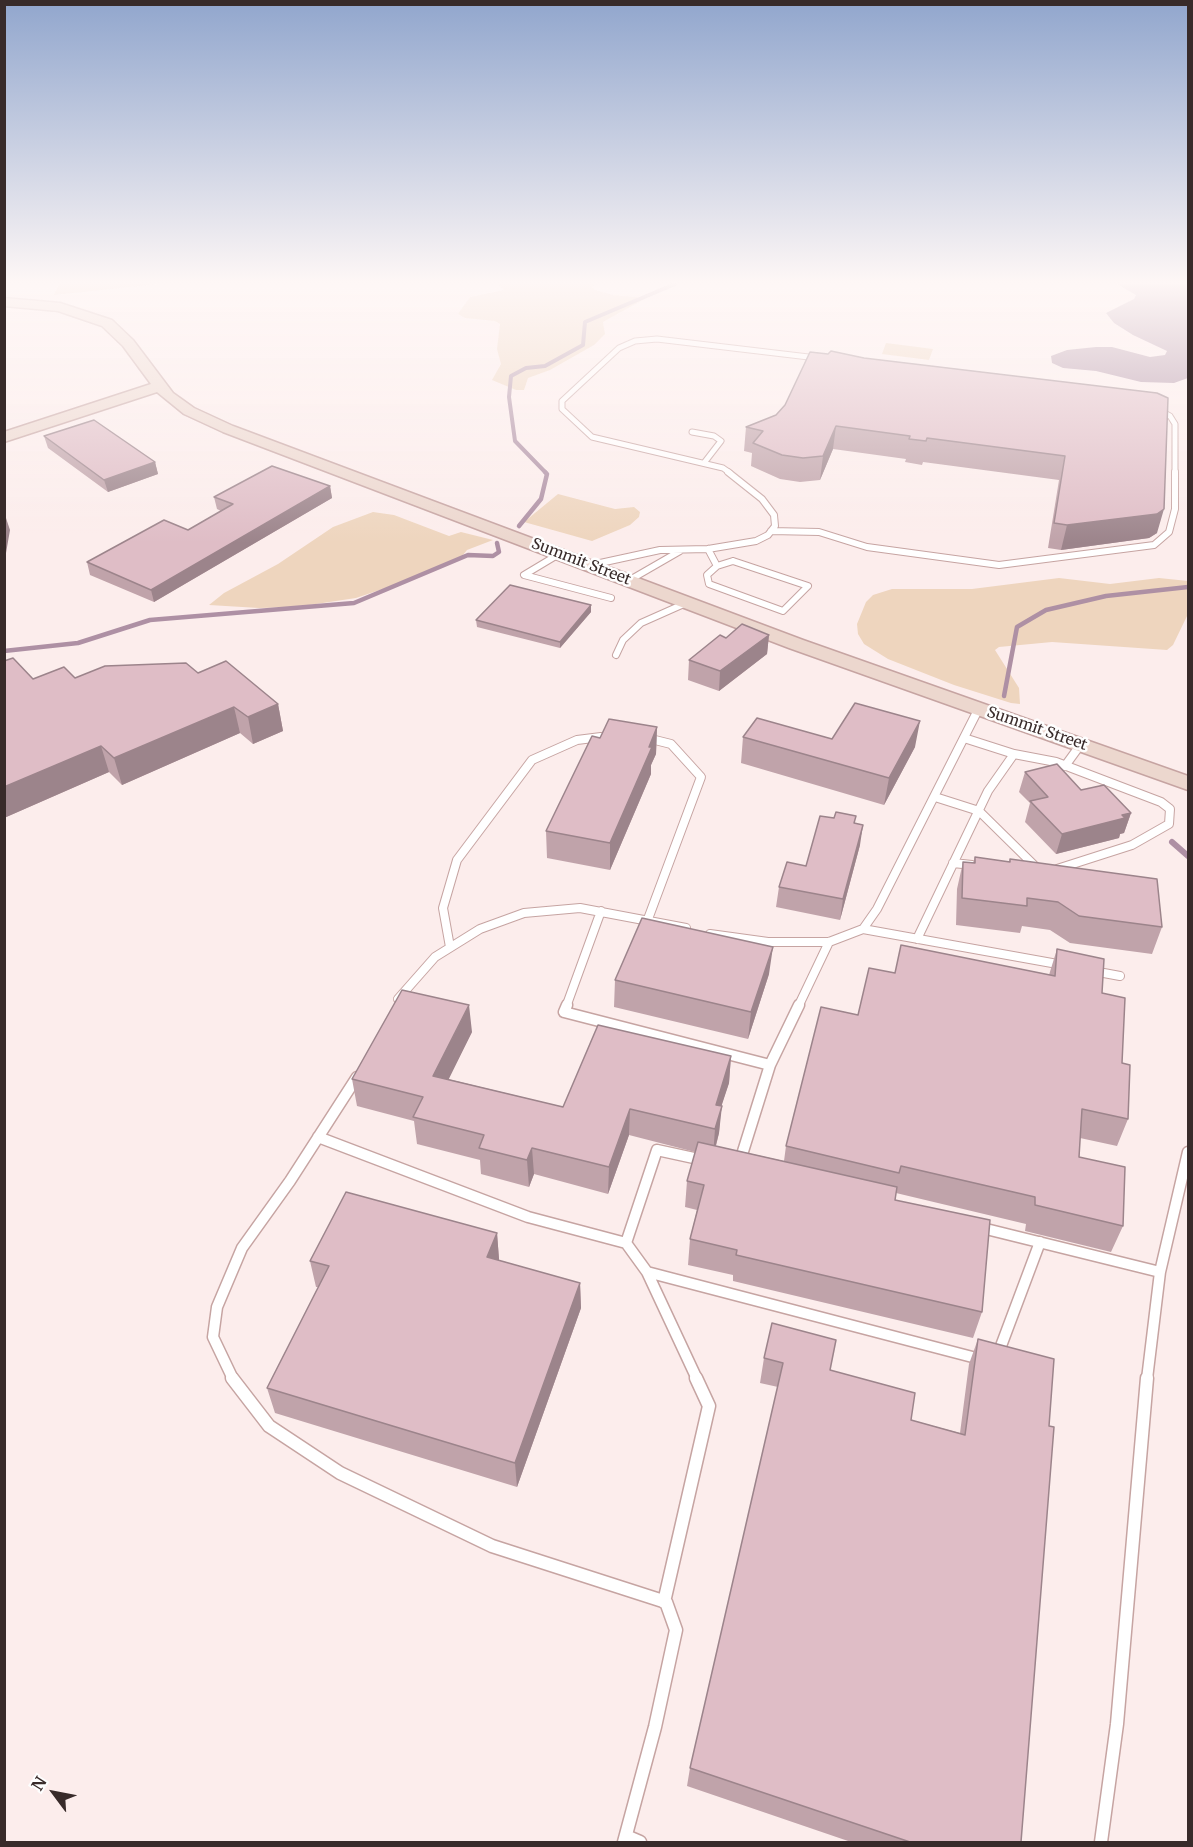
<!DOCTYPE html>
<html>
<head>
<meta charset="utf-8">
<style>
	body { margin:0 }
	#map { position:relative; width:1193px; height:1847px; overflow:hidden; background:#fcedec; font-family:Merriweather,serif }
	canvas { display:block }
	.frame { position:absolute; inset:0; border:6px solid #382b2a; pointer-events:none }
	.north { position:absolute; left:24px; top:1763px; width:60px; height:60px; -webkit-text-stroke:4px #fefefe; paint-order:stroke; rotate:302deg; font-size:16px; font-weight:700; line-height:24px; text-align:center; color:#382b2a }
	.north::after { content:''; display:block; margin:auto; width:21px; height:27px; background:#382b2a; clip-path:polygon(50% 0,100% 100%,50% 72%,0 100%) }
</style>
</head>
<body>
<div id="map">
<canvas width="1193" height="1847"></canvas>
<div class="frame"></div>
<div class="north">N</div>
</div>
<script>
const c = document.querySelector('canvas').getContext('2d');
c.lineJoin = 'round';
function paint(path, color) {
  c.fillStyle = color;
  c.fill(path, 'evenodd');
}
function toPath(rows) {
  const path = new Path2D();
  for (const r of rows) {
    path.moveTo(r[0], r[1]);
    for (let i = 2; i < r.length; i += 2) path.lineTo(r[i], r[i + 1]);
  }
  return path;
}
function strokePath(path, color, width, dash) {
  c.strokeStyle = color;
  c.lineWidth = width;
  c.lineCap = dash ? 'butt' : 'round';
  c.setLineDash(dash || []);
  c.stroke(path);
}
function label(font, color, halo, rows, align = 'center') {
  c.font = font + ' Merriweather,serif';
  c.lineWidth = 5;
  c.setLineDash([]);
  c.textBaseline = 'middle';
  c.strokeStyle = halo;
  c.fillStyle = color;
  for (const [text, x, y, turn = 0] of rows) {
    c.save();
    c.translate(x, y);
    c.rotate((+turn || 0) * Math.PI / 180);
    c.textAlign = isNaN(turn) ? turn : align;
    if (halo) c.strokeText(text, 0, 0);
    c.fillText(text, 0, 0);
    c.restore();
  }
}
const green = toPath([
	[59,284,157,284,54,295],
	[498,284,595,284,592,287,595,290,613,295,646,298,603,322,605,334,594,345,550,370,528,378,524,390,516,390,492,380,501,364,497,349,500,324,495,321,465,318,458,314,470,297,504,290],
	[886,343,933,349,929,360,882,354],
	[558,494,615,509,634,507,640,512,639,517,630,525,592,541,524,522],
	[373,512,394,515,449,536,461,532,493,540,467,550,459,560,427,574,356,598,296,607,259,608,209,605,224,593,278,564,333,527],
	[1059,578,1110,584,1159,578,1188,581,1188,614,1173,645,1167,650,1052,642,999,647,995,650,1019,688,1020,704,1011,703,954,685,888,659,864,644,858,634,857,624,866,602,873,595,892,589,972,589]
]);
const water = toPath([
	[1117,284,1188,284,1188,378,1174,383,1141,382,1096,371,1063,368,1052,363,1051,356,1067,350,1096,347,1112,347,1150,357,1165,355,1167,351,1133,335,1114,323,1106,313,1134,299,1136,295]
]);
const streamFar2 = toPath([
	[546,473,515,441,509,397,511,376,526,368,545,366,583,345,585,322,675,284]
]);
const streamFar1 = toPath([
	[519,526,541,499,547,474,545,472],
	[4,651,78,643,150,620,354,603,468,555,493,556,499,552,497,543],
	[1004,696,1017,627,1046,610,1106,596,1188,587]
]);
const stream = toPath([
	[1172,842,1188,856]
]);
const laneFar4 = toPath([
	[1159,410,1170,416,1175,424,1175,473],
	[692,432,714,436,721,441,704,463],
	[730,473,723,468,592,437,562,409,562,401,619,348,635,341,657,339,817,358]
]);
const laneFar3 = toPath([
	[771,531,819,532,867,547,999,565,1154,545,1169,532,1175,509,1175,472],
	[708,549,717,566],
	[559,554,524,575,611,598],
	[733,561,808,586,783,611,709,584,707,575,717,566,733,561],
	[591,565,660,550,708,549,756,541,768,535,775,526,774,515,762,499,728,472],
	[628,581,680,551],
	[616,655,623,640,641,623,686,603]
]);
const laneFar2 = toPath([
	[647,738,671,744,701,777,648,919],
	[1014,754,1056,762,1161,802,1170,809,1169,824,1132,845,1057,869],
	[1065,766,1081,744],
	[935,797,979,811,1039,870],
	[953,863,972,865],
	[863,929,1063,965],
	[710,934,768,942,829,942,863,929,877,909,979,708],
	[917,939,988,791,1014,754,964,738],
	[450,947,443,908,457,860,532,760,577,740,601,737],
	[1093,971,1120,976],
	[398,999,435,957,480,929,524,913,580,908,686,928],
	[566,1007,601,911],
	[798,1007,829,942]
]);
const laneFar1 = toPath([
	[567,1005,564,1012,770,1065,799,1005],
	[318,1137,528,1217,626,1243],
	[740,1161,770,1065],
	[978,1227,1160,1272],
	[647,1272,980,1359],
	[998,1354,1040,1242],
	[233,1379,213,1337,217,1307,242,1248,290,1181,357,1077],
	[697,1379,647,1272,626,1243,657,1150,703,1160],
	[1147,1379,1160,1272,1188,1152]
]);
const lane = toPath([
	[232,1378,269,1426,340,1473,492,1546,666,1602,676,1630,655,1727,624,1842],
	[664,1602,709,1406,696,1378],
	[626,1836,640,1842],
	[1101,1842,1117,1724,1147,1378]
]);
const secondary = toPath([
	[4,298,60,303,112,320,133,340,173,393,194,408,233,426,803,640,1188,776,1188,790,789,648,223,432,184,414,157,392,4,442,4,432,151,384,123,346,102,326,58,311,4,306,4,298]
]);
const wall = toPath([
	[864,358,1157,393,1157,533,1149,538,1061,550,1048,548,1059,480,923,462,922,465,905,462,906,459,833,449,820,480,800,482,780,479,751,466,752,453,744,451,746,427,776,415],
	[44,436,155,462,158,474,108,492,48,448],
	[330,486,332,498,154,602,90,575,87,562,188,530,221,511,217,509,214,497],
	[591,612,560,648,477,627,476,620],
	[769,635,767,654,719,691,688,680,689,660,726,638],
	[4,661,33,679,198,673,278,704,283,731,253,744,240,733,122,785,109,772,4,818],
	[657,727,656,754,651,765,651,774,610,870,547,858,546,831,600,738],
	[743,737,832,739,915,747,884,805,741,763],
	[1025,772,1081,790,1131,813,1124,833,1120,834,1119,838,1056,854,1025,822,1030,803,1019,792],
	[855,823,860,845,840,920,776,907,779,887,806,866],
	[975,857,1009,862,1010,859,1162,927,1152,954,1070,943,1050,930,1022,926,1020,933,956,925,957,889,963,862,973,863],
	[1057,949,1102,993,1122,1063,1128,1119,1117,1146,1080,1138,1079,1157,1123,1226,1111,1252,1025,1231,1026,1224,896,1193,895,1200,982,1312,973,1338,733,1281,733,1275,688,1265,690,1239,697,1210,685,1207,687,1181,695,1152,629,1135,608,1194,534,1174,529,1187,481,1174,480,1160,417,1144,414,1121,357,1106,352,1079,472,1032,448,1079,563,1107,731,1056,729,1083,721,1106,719,1133,716,1146,784,1161,786,1146,858,1015,895,973,1049,975],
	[769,974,748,1039,614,1007,615,980],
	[497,1233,499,1259,499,1261,580,1283,581,1308,517,1487,275,1413,267,1388,319,1287,316,1287,310,1261],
	[978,1339,1049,1426,1021,1842,851,1842,687,1786,690,1768,778,1387,760,1383,764,1358,830,1370,911,1420,960,1433,969,1364]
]);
const shadedWall = toPath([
	[836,426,833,449,820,480,823,456],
	[155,462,158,474,108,492,104,480],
	[330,486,332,498,154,602,151,590],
	[1164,509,1157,533,1149,538,1061,550,1067,525],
	[6,518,10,530,6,553,4,548,4,527],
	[591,605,591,612,560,648,560,642],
	[769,635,767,654,719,691,720,671],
	[278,704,283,731,253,744,248,717],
	[234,707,240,733,122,785,114,758],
	[920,721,915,747,884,805,889,778],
	[657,727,656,754,651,765,651,774,610,870,610,843],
	[101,746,109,772,4,818,4,787],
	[1131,813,1124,833,1120,834,1119,838,1056,854,1062,834],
	[863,825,860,845,840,920,843,899],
	[773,947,769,974,748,1039,751,1012],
	[469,1005,472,1032,437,1103,433,1076],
	[731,1056,729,1083,714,1129,716,1105],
	[722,1106,719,1133,713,1156,715,1129],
	[630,1109,629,1135,608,1194,609,1167],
	[532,1148,534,1174,529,1187,527,1160],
	[497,1233,499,1259,489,1283,487,1257],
	[580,1283,581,1308,517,1487,515,1463]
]);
const building = toPath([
	[831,351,864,358,1157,393,1168,398,1164,509,1157,514,1067,525,1054,523,1065,456,927,438,926,441,909,439,910,436,836,426,823,456,803,458,782,455,753,443,763,431,746,427,776,415,785,405,810,352,828,354,831,351],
	[94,420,155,462,104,480,44,436,94,420],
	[272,466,330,486,151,590,87,562,164,520,188,530,233,504,214,497,272,466],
	[510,585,591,605,560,642,476,620,510,585],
	[742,624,769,635,720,671,689,660,720,635,726,638,742,624],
	[13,658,33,679,64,667,75,678,105,666,186,663,198,673,226,661,278,704,248,717,234,707,114,758,101,746,4,787,4,661,13,658],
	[855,703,920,721,889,778,743,737,757,718,832,739,855,703],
	[609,719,657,727,649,747,652,747,610,843,546,831,592,736,600,738,609,719],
	[1057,764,1081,790,1104,785,1131,813,1122,815,1125,818,1062,834,1030,801,1048,797,1025,772,1057,764],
	[836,812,856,816,854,823,863,825,843,899,779,887,787,862,806,866,820,816,834,818,836,812],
	[975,857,1010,862,1010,859,1157,879,1162,927,1079,916,1058,902,1027,898,1027,906,962,898,963,862,975,863,975,857],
	[642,918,773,947,751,1012,615,980,642,918],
	[901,945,1055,976,1057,949,1104,959,1102,993,1125,998,1122,1063,1130,1065,1128,1119,1082,1109,1079,1157,1125,1167,1123,1226,1035,1205,1035,1197,901,1166,899,1173,786,1146,821,1007,858,1015,869,968,895,973,901,945],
	[402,990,469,1005,433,1076,563,1107,598,1025,731,1056,716,1105,722,1106,715,1129,630,1109,609,1167,532,1148,527,1160,479,1148,484,1135,413,1117,423,1097,352,1079,402,990],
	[698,1142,897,1187,895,1200,990,1220,982,1312,736,1255,737,1250,690,1239,704,1185,687,1181,698,1142],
	[346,1192,497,1233,487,1257,580,1283,515,1463,267,1388,329,1266,310,1261,346,1192],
	[772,1323,836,1340,830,1370,915,1393,911,1420,965,1435,978,1339,1054,1359,1049,1426,1054,1427,1021,1842,910,1842,690,1768,783,1363,764,1358,772,1323]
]);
const farStreetnames = [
	["Summit Street",581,562,21],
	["Summit Street",1037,729,19]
];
paint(green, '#eed5be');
paint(water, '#ae90a4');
strokePath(streamFar2, '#ae90a4', 4);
strokePath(streamFar1, '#ae90a4', 4.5);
strokePath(stream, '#ae90a4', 6);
strokePath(laneFar4, '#c6a4a2', 7);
strokePath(laneFar3, '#c6a4a2', 8);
strokePath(laneFar2, '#c6a4a2', 10);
strokePath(laneFar1, '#c6a4a2', 13);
strokePath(lane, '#c6a4a2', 15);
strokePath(secondary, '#c6a4a2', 3);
strokePath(laneFar4, '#fff', 5);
strokePath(laneFar3, '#fff', 6);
strokePath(laneFar2, '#fff', 8);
strokePath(laneFar1, '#fff', 10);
strokePath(lane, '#fff', 12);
paint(secondary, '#ecd7ce');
paint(wall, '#c0a3aa');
paint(shadedWall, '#9c848b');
paint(building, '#dfbdc6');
strokePath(building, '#9c848b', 1.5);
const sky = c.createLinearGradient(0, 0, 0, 543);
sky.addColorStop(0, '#91a6cd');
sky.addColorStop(0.52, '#fef7f6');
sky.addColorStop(1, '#fef7f600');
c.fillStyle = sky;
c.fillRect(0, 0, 1193, 543);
label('15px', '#382b2a', '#fefefe', farStreetnames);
</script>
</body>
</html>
